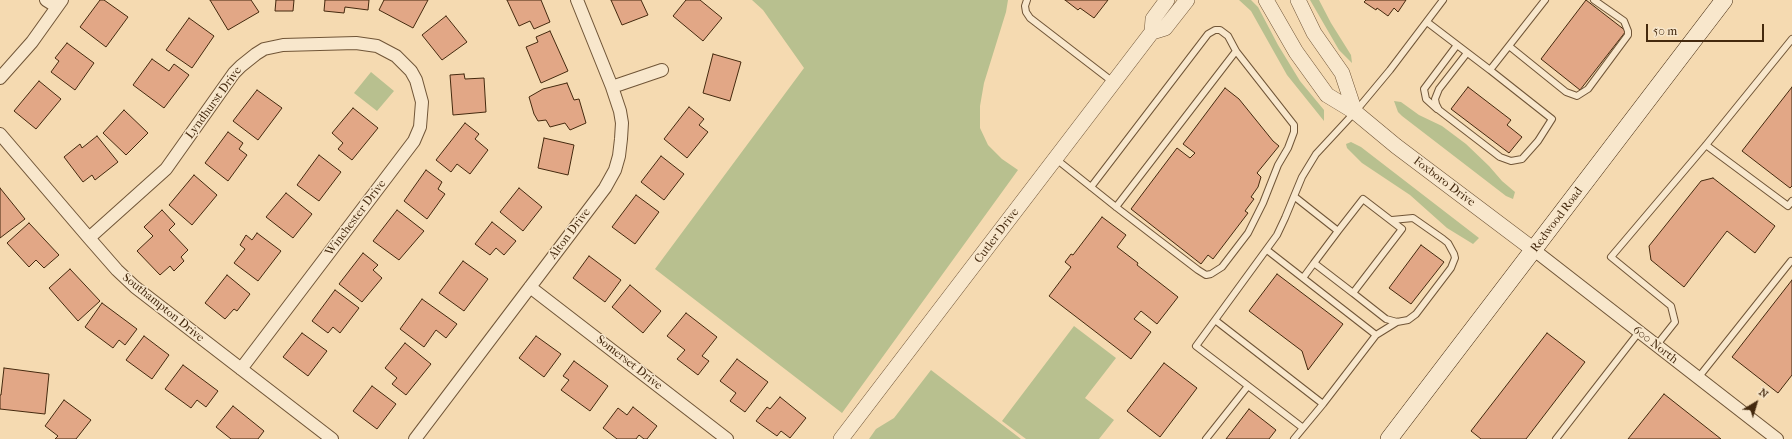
<!DOCTYPE html>
<html>
<head>
<meta charset="utf-8">
<style>
	body { margin:0 }
	#map { position:relative; width:1792px; height:439px; overflow:hidden; background:#f5dab1; font-family:"IM FELL French Canon",serif }
	canvas { display:block }
	.north { position:absolute; left:1736px; top:383px; width:40px; height:40px; -webkit-text-stroke:3px #f8e7cc; paint-order:stroke; rotate:38deg; font-size:11px; font-weight:700; line-height:16px; text-align:center; color:#44290e }
	.north::after { content:''; display:block; margin:auto; width:14px; height:18px; background:#44290e; clip-path:polygon(50% 0,100% 100%,50% 72%,0 100%) }
	.scale { position:absolute; left:1646px; top:24px; width:118px; height:18px; box-sizing:border-box; border:2px solid #44290e; border-top:0; padding-left:5px; font-size:12px; line-height:14px; white-space:nowrap; color:#44290e; -webkit-text-stroke:3px #f8e7cc; paint-order:stroke }
</style>
</head>
<body>
<div id="map">
<canvas width="1792" height="439"></canvas>
<div class="north">N</div>
<div class="scale">50 m</div>
</div>
<script>
const c = document.querySelector('canvas').getContext('2d');
c.lineJoin = 'round';
function paint(path, color) {
  c.fillStyle = color;
  c.fill(path, 'evenodd');
}
function toPath(rows) {
  const path = new Path2D();
  for (const r of rows) {
    path.moveTo(r[0], r[1]);
    for (let i = 2; i < r.length; i += 2) path.lineTo(r[i], r[i + 1]);
  }
  return path;
}
function strokePath(path, color, width, dash) {
  c.strokeStyle = color;
  c.lineWidth = width;
  c.lineCap = dash ? 'butt' : 'round';
  c.setLineDash(dash || []);
  c.stroke(path);
}
function label(font, color, halo, rows, align = 'center') {
  c.font = font + ' "IM FELL French Canon",serif';
  c.lineWidth = 3;
  c.setLineDash([]);
  c.textBaseline = 'middle';
  c.strokeStyle = halo;
  c.fillStyle = color;
  for (const [text, x, y, turn = 0] of rows) {
    c.save();
    c.translate(x, y);
    c.rotate((+turn || 0) * Math.PI / 180);
    c.textAlign = isNaN(turn) ? turn : align;
    if (halo) c.strokeText(text, 0, 0);
    c.fillText(text, 0, 0);
    c.restore();
  }
}
const green = toPath([
	[752,0,1008,0,1006,12,984,83,980,106,980,128,988,145,1002,159,1018,170,842,413,655,269,804,68,763,10],
	[1239,0,1251,0,1258,7,1278,45,1300,81,1324,110,1324,121,1287,75,1251,11],
	[1310,0,1319,0,1331,23,1351,55,1352,63,1339,50],
	[371,72,394,91,377,111,354,93],
	[1394,101,1401,102,1419,115,1442,126,1466,144,1489,166,1502,181,1515,192,1513,199,1506,196,1402,116,1398,112],
	[1351,142,1361,147,1479,238,1473,244,1447,228,1410,195,1362,163,1347,148,1346,144],
	[1074,326,1116,358,1085,398,1114,420,1099,439,1026,439,1002,421],
	[931,370,1021,439,869,439,876,429,894,418]
]);
const building = toPath([
	[100,0,104,0,128,17,106,47,80,27,100,0],
	[210,0,251,0,259,12,228,30,210,0],
	[276,0,294,0,293,11,275,11,276,0],
	[325,0,369,0,368,10,345,7,344,13,324,11,325,0],
	[384,0,428,0,413,28,379,10,384,0],
	[507,0,541,0,550,22,534,29,530,21,519,26,507,0],
	[611,0,641,0,648,15,622,25,611,0],
	[686,0,700,0,722,18,703,41,673,16,686,0],
	[1065,0,1108,0,1094,18,1080,8,1078,10,1065,0],
	[1366,0,1406,0,1398,12,1394,8,1388,16,1377,8,1376,10,1364,2,1366,0],
	[1586,0,1626,31,1580,90,1541,59,1586,0],
	[446,16,467,42,442,60,422,35,446,16],
	[189,18,214,36,192,68,166,50,189,18],
	[550,31,568,71,541,83,526,47,538,42,536,37,550,31],
	[67,43,94,63,75,90,51,72,59,61,55,58,67,43],
	[713,54,741,62,730,101,703,93,713,54],
	[152,59,169,71,174,64,189,75,164,108,133,85,152,59],
	[464,74,465,79,484,78,486,112,453,115,450,75,464,74],
	[39,81,61,99,36,129,14,111,39,81],
	[567,83,574,100,579,99,586,123,570,130,565,123,550,127,546,120,538,121,534,114,529,97,543,89,567,83],
	[1468,87,1511,120,1507,125,1522,137,1509,153,1451,109,1468,87],
	[1792,87,1792,186,1790,188,1742,151,1792,87],
	[1225,88,1239,99,1273,141,1279,146,1257,173,1261,177,1258,187,1251,197,1254,199,1245,211,1248,213,1213,259,1208,255,1201,264,1131,209,1177,148,1190,158,1195,153,1183,144,1225,88],
	[257,90,282,108,258,140,233,121,257,90],
	[689,107,704,119,699,125,708,132,687,158,664,139,689,107],
	[353,108,378,128,352,160,338,149,343,143,332,133,353,108],
	[124,110,148,133,126,155,103,133,124,110],
	[465,123,479,134,475,139,488,150,470,174,457,164,451,172,436,160,465,123],
	[228,132,243,143,239,149,247,155,228,181,205,163,228,132],
	[97,136,118,162,95,180,92,175,83,182,64,157,80,144,82,148,97,136],
	[544,138,574,145,568,175,538,168,544,138],
	[319,155,341,172,319,201,297,185,319,155],
	[661,156,684,174,664,200,641,182,661,156],
	[426,170,442,182,438,189,445,194,427,219,404,201,426,170],
	[194,175,217,195,192,225,169,205,194,175],
	[1713,178,1775,226,1755,253,1727,231,1684,287,1651,260,1649,246,1701,181,1713,178],
	[0,188,25,219,0,238,0,188],
	[519,188,542,207,523,231,500,212,519,188],
	[286,193,312,214,293,238,266,217,286,193],
	[636,195,659,212,635,244,612,227,636,195],
	[162,210,175,224,169,230,188,250,181,257,184,261,174,271,170,266,160,275,137,251,153,236,144,227,162,210],
	[397,210,424,231,399,260,373,241,397,210],
	[1102,217,1126,235,1117,247,1138,263,1137,265,1178,297,1157,324,1141,311,1134,319,1151,332,1131,359,1049,296,1071,267,1065,262,1071,254,1073,255,1102,217],
	[492,222,516,241,504,255,496,248,490,255,475,244,492,222],
	[29,223,59,255,44,268,36,260,29,267,7,243,29,223],
	[257,233,281,251,258,281,234,263,245,249,240,245,246,235,252,240,257,233],
	[1421,245,1444,262,1411,304,1389,288,1421,245],
	[363,253,378,265,373,270,382,278,362,302,339,284,363,253],
	[589,256,621,280,605,302,573,278,589,256],
	[463,261,488,279,464,311,439,293,463,261],
	[70,269,100,301,78,321,49,288,70,269],
	[1277,274,1343,324,1308,370,1302,351,1249,311,1277,274],
	[227,275,250,294,237,311,234,309,225,319,205,303,227,275],
	[1792,280,1792,375,1778,393,1732,357,1792,280],
	[630,285,661,311,643,333,612,307,630,285],
	[335,290,359,308,340,333,333,327,328,333,312,321,335,290],
	[422,299,457,324,446,338,436,330,424,347,400,329,422,299],
	[102,303,137,329,125,345,119,340,113,348,85,327,102,303],
	[686,313,717,337,702,356,709,361,698,375,677,359,685,350,667,336,686,313],
	[302,333,327,351,308,376,283,357,302,333],
	[1547,333,1585,362,1526,439,1481,439,1471,431,1547,333],
	[144,336,169,355,152,379,126,360,144,336],
	[536,336,561,354,544,377,519,358,536,336],
	[405,343,431,364,406,395,392,384,397,378,385,368,405,343],
	[737,359,768,382,745,412,730,401,736,393,720,381,737,359],
	[574,361,608,386,590,411,561,390,569,380,563,376,574,361],
	[1164,363,1197,388,1160,437,1127,411,1164,363],
	[183,365,218,391,206,407,197,400,191,408,165,389,183,365],
	[4,368,49,374,45,414,0,409,0,395,1,395,4,368],
	[372,386,396,404,377,429,353,411,372,386],
	[1664,394,1721,439,1628,439,1664,394],
	[780,397,806,418,790,438,781,431,777,436,756,421,767,407,770,409,780,397],
	[64,400,91,420,76,439,55,439,58,436,45,426,64,400],
	[233,406,264,431,258,439,231,439,216,427,233,406],
	[633,407,657,426,647,439,644,439,639,435,636,439,617,439,603,428,618,408,627,415,633,407],
	[1249,409,1276,430,1269,439,1226,439,1249,409]
]);
const service = toPath([
	[1027,0,1025,6,1026,12,1030,18,1113,82],
	[1427,22,1490,70,1545,0],
	[1509,46,1566,92,1577,96,1588,89,1628,35,1628,31,1624,21,1594,0],
	[1467,53,1439,89,1435,99,1436,104,1439,110,1500,157,1511,161,1522,159,1538,141,1552,119,1490,70],
	[1437,109,1426,99,1424,89,1457,45],
	[1706,145,1788,206,1792,201],
	[1056,159,1116,207,1198,270,1206,275,1211,274,1222,267,1248,233,1263,203,1278,165,1288,148,1294,132,1294,125,1236,51,1228,36,1220,30,1215,30,1208,34,1091,187],
	[1295,197,1338,231,1363,199,1402,229,1353,293,1314,263,1338,231],
	[1116,207,1236,51],
	[1267,250,1376,335,1323,404,1215,320,1277,235,1285,218,1302,177,1316,154,1355,112,1390,70,1443,0],
	[1303,278,1314,263],
	[1353,293,1386,319,1397,322,1408,320,1416,314,1451,268,1455,258,1454,254,1448,243,1443,239,1413,218,1392,220],
	[1215,320,1196,346,1303,428],
	[1376,335,1397,322],
	[1656,346,1675,322,1671,306,1611,257,1706,145,1792,39],
	[1698,378,1791,261],
	[1206,439,1248,386],
	[1294,439,1323,404],
	[1556,439,1639,332]
]);
const minor = toPath([
	[46,0,57,7],
	[0,78,32,42,62,0],
	[612,87,662,70],
	[0,134,89,238,117,270,135,287,332,439],
	[89,238,166,169,234,73,241,66,256,54,264,49,283,45,356,43,377,46,396,56,411,71,416,80,422,102,420,127,414,141,241,369],
	[1534,250,1777,439],
	[530,287,727,439],
	[415,439,605,188,615,170,619,156,621,139,622,123,620,111,612,87,577,0]
]);
const tertiary = toPath([
	[1266,0,1296,52,1327,95,1355,112,1396,146,1534,250],
	[1298,0,1314,33,1342,73,1355,112],
	[1152,32,1153,19,1167,0],
	[841,439,1152,32,1165,28,1187,0]
]);
const secondary = toPath([
	[1389,439,1724,0]
]);
const streetNames = [
	["Lyndhurst Drive",214,103,-54],
	["Foxboro Drive",1444,182,37],
	["Winchester Drive",356,218,-53],
	["Redwood Road",1557,220,-53],
	["Alton Drive",570,234,-53],
	["Cutler Drive",997,236,-53],
	["Southampton Drive",163,308,39],
	["600 North",1655,345,38],
	["Somerset Drive",629,363,38]
];
paint(green, '#b8c08f');
paint(building, '#e2a786');
strokePath(building, '#44290e', 1);
strokePath(service, '#705537', 8);
strokePath(minor, '#705537', 14);
strokePath(tertiary, '#705537', 16);
strokePath(secondary, '#44290e', 18);
strokePath(service, '#f8e7cc', 6);
strokePath(minor, '#f8e7cc', 12);
strokePath(tertiary, '#f8e7cc', 15);
strokePath(secondary, '#f8e7cc', 17);
label('12px', '#44290e', '#f8e7cc', streetNames);
</script>
</body>
</html>
